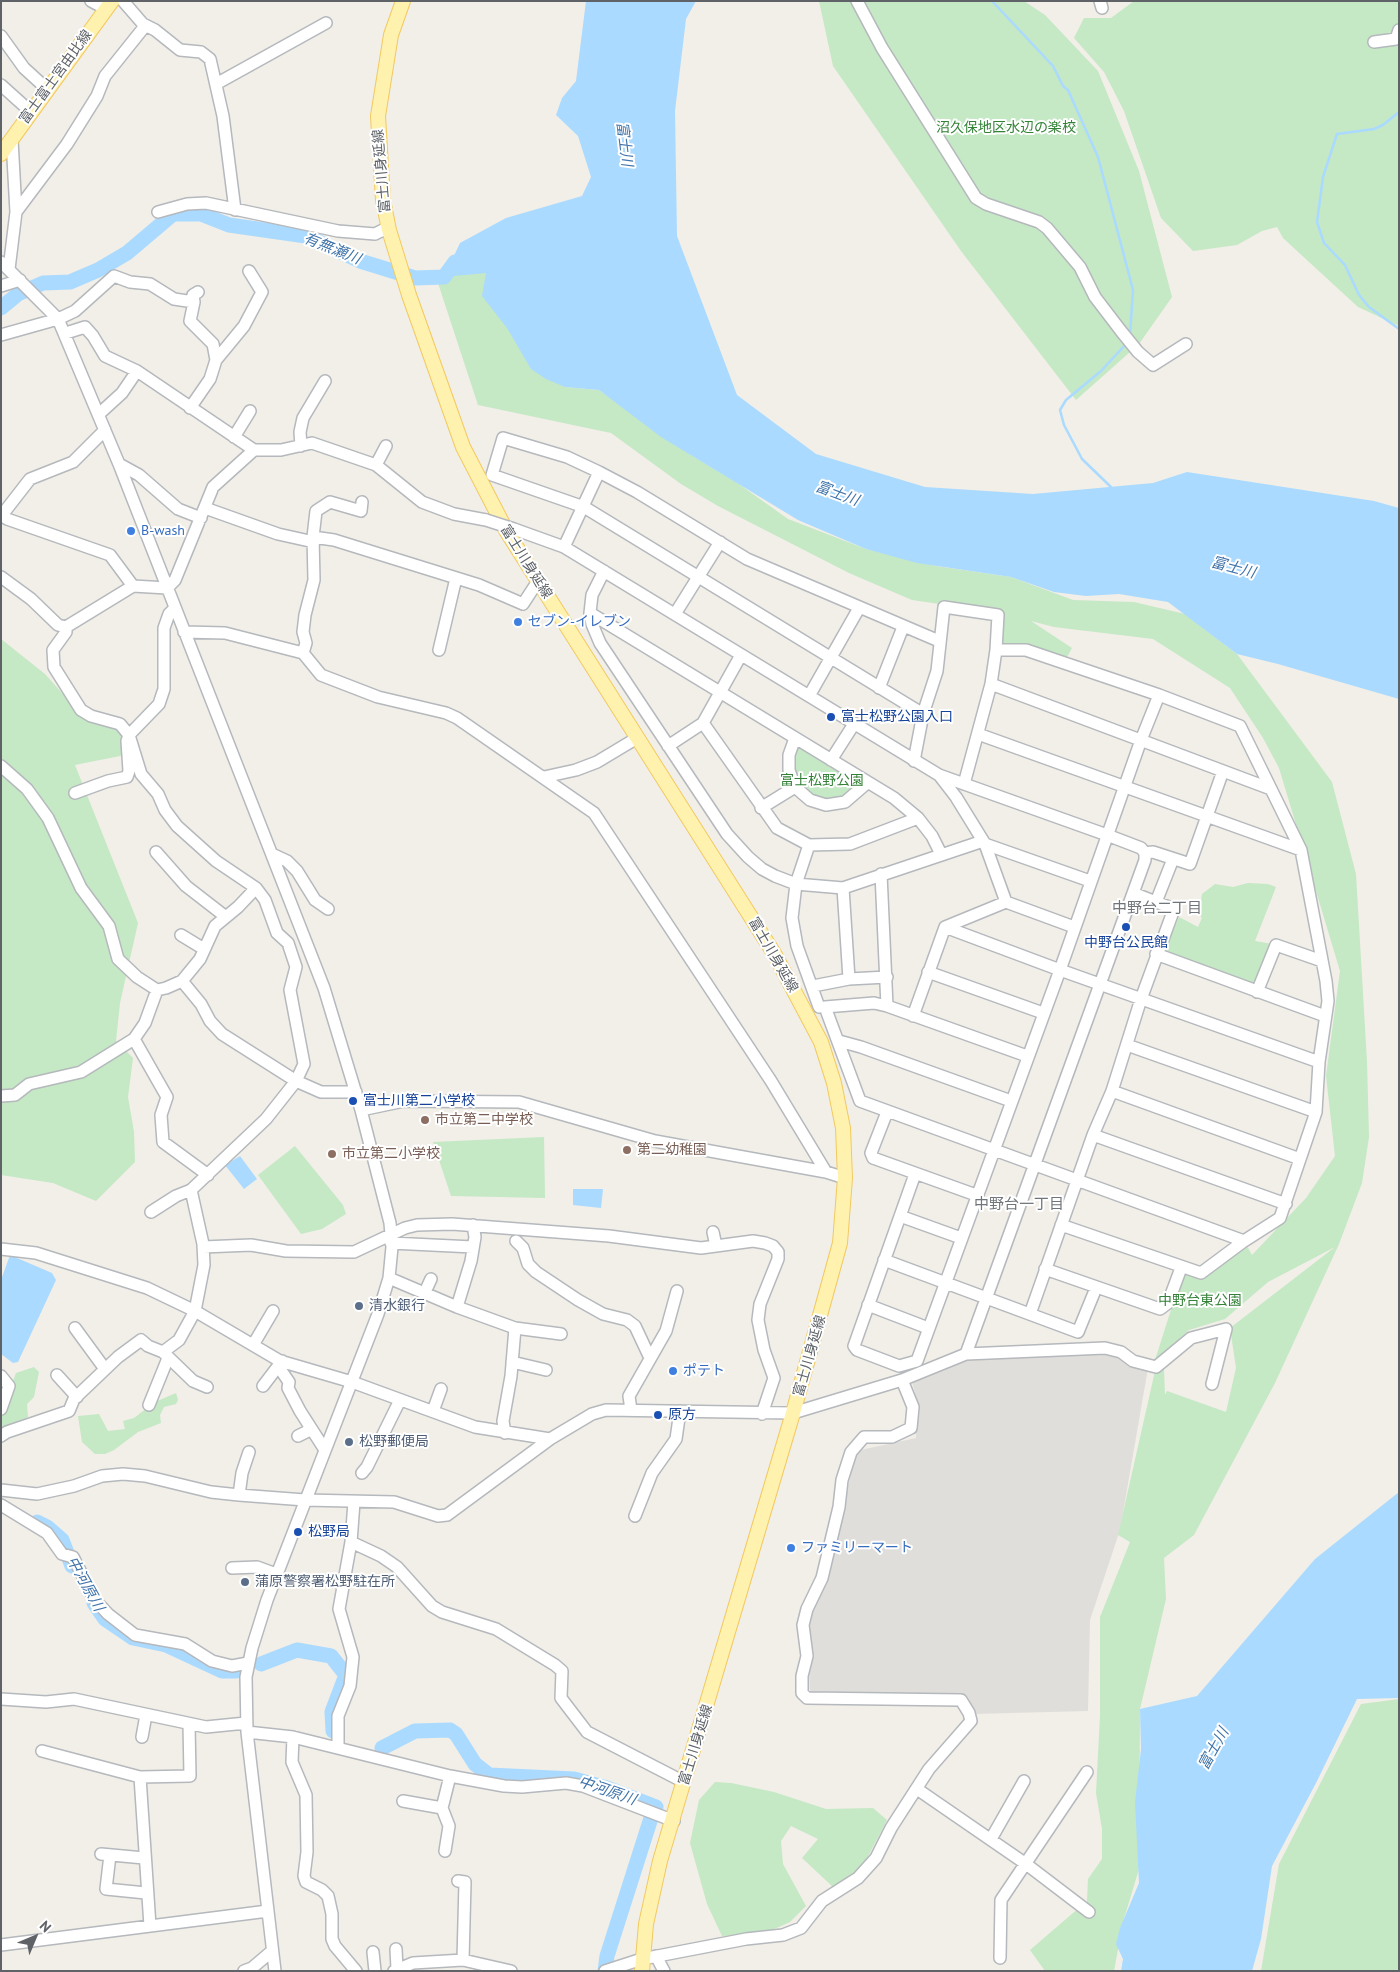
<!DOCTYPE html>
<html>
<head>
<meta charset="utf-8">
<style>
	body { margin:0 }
	#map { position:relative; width:1400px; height:1972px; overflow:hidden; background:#f1efe8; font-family:"PT Sans",sans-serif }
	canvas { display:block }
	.frame { position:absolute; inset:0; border:2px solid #5f6368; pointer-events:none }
	.north { position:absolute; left:10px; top:1912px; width:50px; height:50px; -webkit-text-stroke:4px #fff; paint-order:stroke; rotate:45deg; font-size:14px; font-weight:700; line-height:20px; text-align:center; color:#5f6368 }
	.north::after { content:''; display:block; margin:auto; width:18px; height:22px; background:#5f6368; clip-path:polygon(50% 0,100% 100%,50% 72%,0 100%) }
</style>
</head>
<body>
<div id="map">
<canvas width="1400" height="1972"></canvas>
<div class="frame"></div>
<div class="north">N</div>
</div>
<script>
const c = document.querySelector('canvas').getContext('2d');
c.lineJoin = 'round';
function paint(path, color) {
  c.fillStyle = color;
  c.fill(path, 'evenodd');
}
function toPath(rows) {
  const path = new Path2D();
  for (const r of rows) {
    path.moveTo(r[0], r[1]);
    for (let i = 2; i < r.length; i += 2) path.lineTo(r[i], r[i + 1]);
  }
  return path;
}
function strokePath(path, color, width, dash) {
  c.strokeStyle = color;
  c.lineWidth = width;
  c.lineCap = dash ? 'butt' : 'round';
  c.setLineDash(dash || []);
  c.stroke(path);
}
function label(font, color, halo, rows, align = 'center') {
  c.font = font + ' "PT Sans","Noto Sans JP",sans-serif';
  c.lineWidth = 4;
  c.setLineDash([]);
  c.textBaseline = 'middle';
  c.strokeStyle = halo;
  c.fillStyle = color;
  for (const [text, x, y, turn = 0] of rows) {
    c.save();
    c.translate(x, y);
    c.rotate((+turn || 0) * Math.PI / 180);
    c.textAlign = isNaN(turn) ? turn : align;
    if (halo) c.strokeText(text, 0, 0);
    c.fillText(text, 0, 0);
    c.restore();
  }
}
const industrial = toPath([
	[1090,1353,1119,1357,1148,1368,1120,1530,1090,1620,1088,1711,973,1714,963,1696,810,1695,807,1617,829,1575,856,1451,916,1438,917,1400,912,1382,962,1358]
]);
const green = toPath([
	[819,1,1024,1,1045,15,1098,71,1139,171,1172,297,1139,344,1076,400,961,251,833,66],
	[1134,1,1399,1,1399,326,1358,307,1283,238,1277,227,1262,231,1237,245,1193,251,1161,218,1124,111,1104,72,1074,38,1084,18,1111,18],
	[487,272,565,387,599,390,691,455,736,482,788,519,866,549,936,566,1011,577,1073,600,1134,602,1185,614,1237,654,1332,782,1356,874,1367,1062,1369,1137,1362,1183,1339,1244,1275,1383,1194,1535,1164,1558,1166,1599,1140,1709,1139,1869,1123,1922,1114,1971,1045,1971,1030,1950,1087,1901,1088,1879,1102,1859,1102,1829,1096,1793,1100,1716,1100,1617,1130,1542,1118,1535,1155,1371,1164,1369,1165,1395,1167,1391,1226,1412,1236,1368,1230,1328,1335,1247,1268,1282,1225,1319,1189,1330,1155,1360,1183,1272,1202,1277,1247,1246,1252,1255,1306,1198,1335,1156,1326,1076,1340,971,1279,768,1263,738,1230,688,1153,639,1054,627,1031,621,1072,648,1067,657,1030,645,999,647,1002,613,912,600,849,573,718,506,681,484,611,433,478,405,436,277],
	[1,639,45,674,79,712,124,732,125,755,75,765,138,923,120,1003,116,1041,133,1058,128,1097,134,1132,135,1162,96,1201,53,1183,1,1175],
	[797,743,862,783,850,795,823,803,797,785,792,758],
	[1248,883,1268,884,1276,887,1255,941,1272,944,1255,985,1164,952,1179,917,1198,927,1202,918,1199,914,1202,894,1215,884,1233,887],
	[544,1137,545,1198,451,1196,433,1142],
	[295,1146,343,1205,346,1214,322,1229,301,1234,258,1175],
	[34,1367,39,1372,34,1397,27,1404,28,1417,1,1433,1,1413,16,1373],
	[176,1393,178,1400,176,1404,164,1407,160,1415,161,1423,138,1432,114,1450,105,1454,95,1454,82,1442,78,1416,99,1414,108,1431,125,1429,123,1421,134,1418,155,1402],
	[1399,1699,1399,1971,1261,1971,1279,1864,1361,1704],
	[715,1782,731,1783,774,1792,826,1809,873,1808,887,1820,863,1866,833,1887,802,1858,818,1839,791,1826,781,1841,783,1864,806,1906,790,1922,763,1934,722,1936,707,1904,690,1843,699,1800]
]);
const water = toPath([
	[586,1,696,1,686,19,675,111,677,236,737,395,816,454,925,487,1033,494,1153,483,1187,472,1374,501,1399,508,1399,699,1278,664,1237,654,1168,602,1119,594,1086,596,1054,592,1011,577,917,563,866,549,798,520,661,437,599,390,565,387,546,379,531,369,507,328,482,296,486,273,444,277,460,243,506,218,582,196,591,177,578,136,556,115,562,98,576,81],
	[240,1156,257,1179,244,1189,225,1165],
	[573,1189,603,1189,601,1208,573,1205],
	[10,1255,52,1273,56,1280,18,1362,13,1363,1,1354,1,1280],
	[1399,1492,1399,1698,1357,1699,1316,1783,1272,1866,1261,1939,1252,1971,1121,1971,1123,1959,1116,1944,1120,1928,1139,1883,1135,1802,1141,1749,1140,1709,1197,1696,1315,1559]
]);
const stream = toPath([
	[992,1,1053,66,1063,86,1068,90,1098,157,1133,290,1130,335],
	[1399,112,1383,125,1374,129,1337,134,1323,177,1317,222,1324,243,1345,265,1359,295,1369,307,1399,329],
	[1112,488,1082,459,1064,425,1060,410,1066,400,1101,371,1126,344]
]);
const river = toPath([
	[1,308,18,294,43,283,70,282,98,270,127,253,173,214,201,214,229,225,306,236,360,261,415,278,444,277,455,262],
	[37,1522,47,1527,62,1540,72,1566],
	[94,1603,105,1619,133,1638,166,1645,222,1671,236,1671],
	[261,1664,297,1650,331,1656,346,1675,332,1712,333,1731],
	[382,1748,415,1731,450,1730,456,1734,475,1764,489,1775,574,1779,607,1788,656,1807,651,1818,607,1956,605,1971]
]);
const minor = toPath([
	[91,1,106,9],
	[123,1,143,24,155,30,180,50,201,52,210,59,223,116,235,210],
	[857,1,882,48,976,198,986,204,1039,222,1047,228,1080,267,1095,297,1121,331,1138,352,1153,365,1186,344],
	[1100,1,1102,8],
	[1,36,24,68,47,89],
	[1374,42,1396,39,1399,30],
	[216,84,326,23],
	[1,85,31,112],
	[16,212,67,144,97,96,105,76,145,26],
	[158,212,187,204,206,203,338,231,375,234,389,227],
	[1,262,58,319,119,464,324,988,361,1110,390,1223,392,1247,389,1278,378,1314,267,1600,252,1648,246,1677,247,1732,275,1971],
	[9,269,16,212,12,140],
	[1,286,20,280],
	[66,333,85,327,93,336,105,356,137,371,254,450],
	[1,335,58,319,75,311,114,276,130,282,150,284,174,299,194,302],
	[216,360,244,326,262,292,249,271],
	[190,408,210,379,216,360,213,344,190,321,194,302,193,295,198,292],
	[99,414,122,393,137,371],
	[234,437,250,411],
	[301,446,300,432,303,418,325,381],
	[119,464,139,475,178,509,201,518],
	[376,465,386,446],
	[205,508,278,534,314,542],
	[1,515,7,519,110,555,133,586],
	[2,515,30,479,73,462,105,430],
	[313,537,316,511,319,509,330,502,361,511,362,502],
	[564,547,599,472],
	[604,571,592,595,590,613,592,624,600,643,727,834,748,857,762,869,775,876,796,884,843,888,983,841],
	[1,577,31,599,58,625,66,627,66,632,53,650,54,667,81,710,91,716,120,724,129,735,141,774,158,794,165,810,177,826,216,861,256,888,265,900,277,933,288,943,296,967,290,990,304,1064,296,1081,266,1119,191,1190,203,1244,204,1265,195,1311,179,1340,163,1352,148,1346,141,1340,118,1357,74,1399,69,1411,7,1432,1,1436],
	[538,581,523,604,479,585,334,540,313,537,314,580,305,615,303,632,306,643,303,653,321,675,378,697,446,713,457,718,594,813,771,1081,826,1172],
	[167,588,175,580,213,487,254,450,281,450,312,443,376,465,422,502,454,514,486,520],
	[590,613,894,798,918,818,932,836,941,854],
	[675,614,720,542],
	[66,627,133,586,167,588],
	[184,632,225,633,303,653],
	[439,650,456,578],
	[996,650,1026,650,1159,695,1240,726,1301,850,1326,981,1328,1001,1319,1062,1316,1112,1280,1218,1244,1241,1201,1273,1061,1225],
	[991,684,1271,789],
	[879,688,903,627],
	[809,696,859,608],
	[923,714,584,507,492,475,503,438,567,457,599,472,637,492,747,559,939,641],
	[703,723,777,828,809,845,850,844,918,818],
	[978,734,1301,850],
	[795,738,789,755,789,770,795,787,810,800,826,805,845,802,867,783],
	[668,746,703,723,741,655],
	[831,760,854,724],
	[914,761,923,714,937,671,944,607,998,615,996,650,991,684,964,784],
	[1,766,27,789,48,818,81,888,109,926,118,959,137,977,157,990,166,988,182,981,201,1004,210,1021,222,1034,296,1081,321,1092,356,1092],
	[939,775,956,797,985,844,1006,902],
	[544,777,576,770,597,762,637,738],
	[75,793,108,781,127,777,129,771,127,741,129,735,159,704,164,689,164,628,169,614,175,608],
	[761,808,795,787],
	[985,844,1090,881],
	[809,845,796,884,792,918,797,946,819,1007],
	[156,852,186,886,226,917],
	[1145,853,1153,852,1190,864,1223,771],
	[272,854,287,861,297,871,315,900,328,909],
	[881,874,887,1006],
	[843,888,849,979],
	[1156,902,1173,859],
	[945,927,1060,970,1319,1062],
	[181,935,204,949],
	[1156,954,1325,1016],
	[928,972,1043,1013],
	[182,981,200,959,215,926,238,907,256,888],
	[813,986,849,979,887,977],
	[1257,992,1276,945,1322,961],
	[913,1016,945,927,1006,902,1074,927],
	[134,1039,167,1097,161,1115,163,1142,208,1175],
	[839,1041,861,1047,1011,1101],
	[1127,1045,1316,1112],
	[1027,1056,887,1006,874,1003,825,1007,860,1101,1244,1241],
	[1112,1091,1300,1159],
	[1,1096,15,1095,29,1084,81,1072,134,1039,145,1023,157,990],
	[361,1110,404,1101,519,1102,655,1141,826,1172,845,1178],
	[887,1112,871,1153,873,1158,976,1195],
	[1093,1135,1286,1204],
	[915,1174,854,1346,857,1350,899,1366,917,1361,1060,970,1141,740,1159,695],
	[151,1212,176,1196,191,1190],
	[900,1216,961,1238],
	[713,1232,716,1246],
	[516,1241,523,1248,528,1264,536,1272,578,1300,603,1314,627,1320,635,1326,650,1358],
	[391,1243,473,1247],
	[203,1247,251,1245,286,1251,354,1252,405,1228,417,1225,452,1224,609,1236,701,1248,753,1241,765,1243,773,1246,778,1252,778,1259,760,1304,758,1320,764,1350,774,1378,762,1414],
	[1,1249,36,1253,147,1288,195,1311,280,1361,352,1382,475,1427,550,1439,592,1414,606,1410,793,1413,902,1380,966,1354,1145,860,1145,853,1141,848,1107,835,939,775,564,547,514,529],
	[884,1260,1078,1332,1096,1288],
	[1045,1269,1160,1309,1168,1303,1181,1268],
	[389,1278,457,1307,515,1328,511,1376,503,1421,505,1433],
	[425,1292,431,1279],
	[868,1305,928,1328],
	[457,1307,471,1261,475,1237,473,1225],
	[1030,1314,1093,1135,1112,1091,1141,999,1174,909,1133,893],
	[75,1328,105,1369],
	[515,1328,561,1334],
	[253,1345,273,1311],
	[163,1352,193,1381,207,1387],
	[966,1354,1105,1348,1121,1352,1133,1361,1156,1367,1191,1338,1226,1329,1212,1384],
	[512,1362,546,1370],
	[278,1366,289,1382,288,1388,300,1411,325,1450],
	[57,1375,77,1397],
	[1,1376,9,1386,1,1409],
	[263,1386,282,1361],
	[149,1405,168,1358],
	[631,1410,629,1396,666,1331,677,1291],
	[433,1411,441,1389],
	[298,1436,310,1430],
	[362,1473,367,1467,400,1400],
	[1,1490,37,1494,74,1486,102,1476,123,1474,145,1476,211,1492,239,1495,305,1500,394,1502,438,1516,447,1515,550,1439],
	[239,1495,242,1473,249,1452],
	[1,1505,47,1533,62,1554,73,1557,95,1600,108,1614,135,1635,185,1644,212,1661,232,1666,248,1663],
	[635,1516,652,1473,676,1439,680,1411],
	[351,1542,381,1556,397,1567,432,1606,442,1612,496,1629,555,1665,562,1671,561,1698,587,1732,684,1782],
	[232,1568,257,1567,276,1574],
	[1,1699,46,1702,74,1699,206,1727,246,1723],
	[247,1732,293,1737,450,1776,504,1786,522,1787,566,1783,583,1786,674,1821],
	[142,1737,146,1715],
	[293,1737,292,1762,306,1795,307,1852,304,1876,306,1882,322,1890,328,1896,332,1914,332,1939,335,1946,356,1971],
	[338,1747,338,1716,350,1686,353,1657,339,1609,351,1542,354,1502],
	[42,1751,140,1777,190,1776,189,1724],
	[140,1777,150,1926],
	[917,1789,1026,1864,1089,1912],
	[403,1801,442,1808],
	[991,1839,1024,1781],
	[445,1851,449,1826,442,1808,450,1776],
	[101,1854,144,1858],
	[110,1855,106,1889,146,1893],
	[458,1881,465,1882,463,1960],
	[1,1945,268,1911],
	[396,1949,397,1969],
	[373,1952,375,1971],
	[656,1956,664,1971],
	[1000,1958,1001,1900,1087,1772],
	[244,1971,252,1968,272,1951],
	[394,1971,413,1963,463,1960,511,1971],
	[605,1971,642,1959,746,1939,783,1935,801,1928,822,1901,858,1878,876,1858,891,1828,929,1769,971,1721,969,1713,961,1700,807,1698,802,1693,802,1676,807,1656,803,1625,807,1609,822,1578,839,1507,842,1480,851,1452,864,1437,892,1437,911,1428,913,1407,902,1380]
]);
const major = toPath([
	[403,1,391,35,378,116,383,200,389,230,409,295,463,447,507,532,775,955,821,1042,834,1083,843,1128,845,1178,840,1243,793,1413,660,1861,646,1924,642,1971],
	[1,154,112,1]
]);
const minorBridge = toPath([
	[486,520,514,529]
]);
const markers = [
	[131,531,5,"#3f7fe0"],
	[518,622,5,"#3f7fe0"],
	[831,717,5,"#1a4fb4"],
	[1126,927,5,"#1a4fb4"],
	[353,1101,5,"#1a4fb4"],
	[425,1120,5,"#8d6e63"],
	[627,1150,5,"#8d6e63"],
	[332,1154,5,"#8d6e63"],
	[359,1306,5,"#5c6f8a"],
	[673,1371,5,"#3f7fe0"],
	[658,1415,5,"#1a4fb4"],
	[349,1442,5,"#5c6f8a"],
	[298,1532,5,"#1a4fb4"],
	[791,1548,5,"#3f7fe0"],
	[245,1582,5,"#5c6f8a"]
];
const streetNames = [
	["富士富士宮由比線",56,77,-54],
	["富士川身延線",382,171,-95],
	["富士川身延線",526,562,58],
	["富士川身延線",773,955,60],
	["富士川身延線",810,1356,-74],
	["富士川身延線",696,1745,-73]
];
const parkNames = [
	["沼久保地区水辺の楽校",1006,128],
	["富士松野公園",822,781],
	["中野台東公園",1200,1301]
];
const shopNames = [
	["B-wash",141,531],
	["セブン-イレブン",528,622],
	["ポテト",683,1371],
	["ファミリーマート",801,1548]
];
const transitNames = [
	["富士松野公園入口",841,717],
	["中野台公民館",1126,943,"center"],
	["富士川第二小学校",363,1101],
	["原方",668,1415],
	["松野局",308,1532]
];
const educationNames = [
	["市立第二中学校",435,1120],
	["第二幼稚園",637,1150],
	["市立第二小学校",342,1154]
];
const serviceNames = [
	["清水銀行",369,1306],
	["松野郵便局",359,1442],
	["蒲原警察署松野駐在所",255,1582]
];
const waterNames = [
	["富士川",624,144,83],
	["有無瀬川",332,249,22],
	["富士川",837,494,20],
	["富士川",1233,568,15],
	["中河原川",85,1584,61],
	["富士川",1214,1749,-61],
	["中河原川",607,1791,19]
];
const neighbourhoodNames = [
	["中野台二丁目",1157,909],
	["中野台一丁目",1019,1205]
];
paint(industrial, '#e0deda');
paint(green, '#c5e8c5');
paint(water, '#aadaff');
strokePath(stream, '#aadaff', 2.5);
strokePath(river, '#aadaff', 15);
strokePath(minor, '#b5b8bc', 14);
strokePath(major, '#f2c960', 16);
strokePath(minor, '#fff', 11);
strokePath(major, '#fff2af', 14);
strokePath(minorBridge, '#b5b8bc', 14, []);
strokePath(minorBridge, '#fff', 11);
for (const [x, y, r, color] of markers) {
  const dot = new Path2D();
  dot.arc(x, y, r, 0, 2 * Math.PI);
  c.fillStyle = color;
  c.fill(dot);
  strokePath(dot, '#fff', 2);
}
label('14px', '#5f6368', '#fff', streetNames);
label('14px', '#348238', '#fff', parkNames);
label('14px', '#366cbe', '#fff', shopNames, 'left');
label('14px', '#164399', '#fff', transitNames, 'left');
label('14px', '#785e54', '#fff', educationNames, 'left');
label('14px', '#4e5e75', '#fff', serviceNames, 'left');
label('italic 15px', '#4174aa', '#fff', waterNames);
label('15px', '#70757a', '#fff', neighbourhoodNames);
</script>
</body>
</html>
